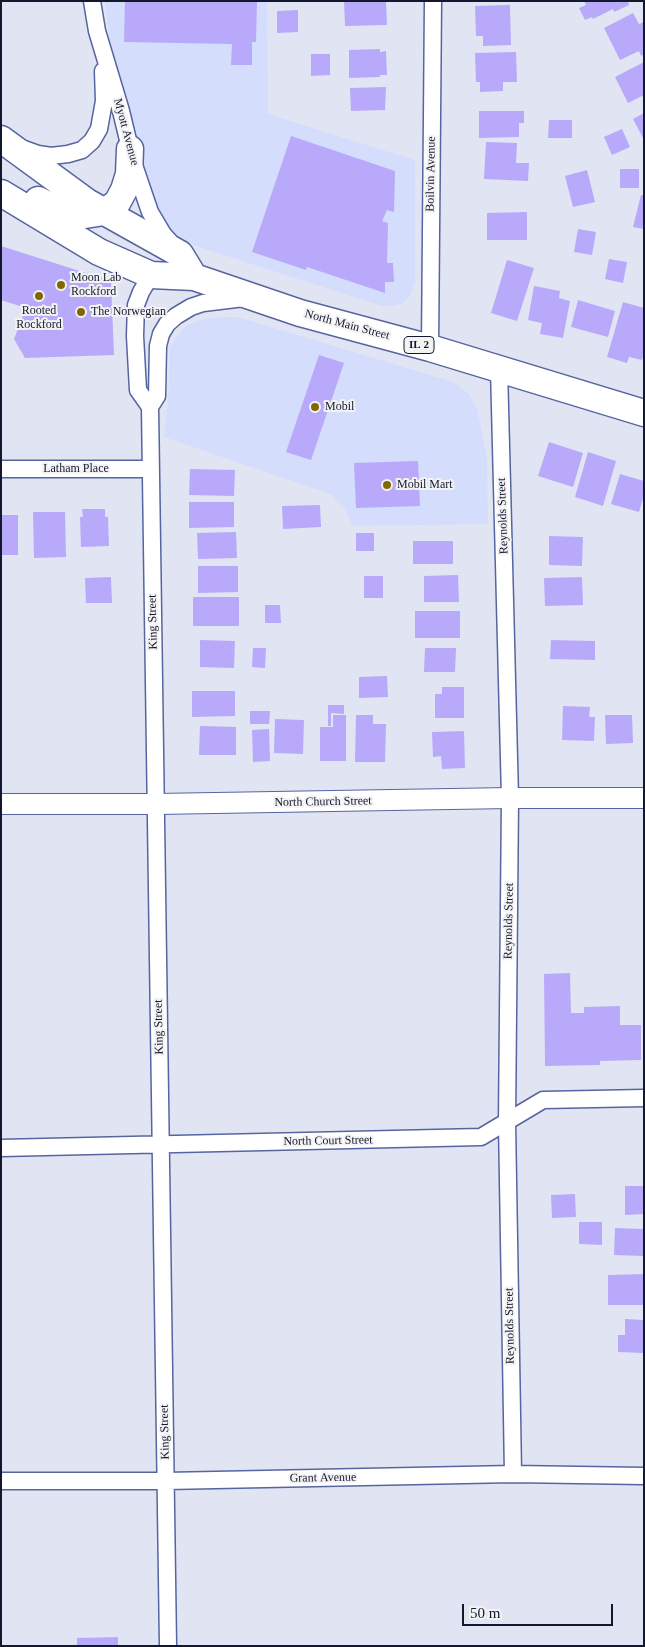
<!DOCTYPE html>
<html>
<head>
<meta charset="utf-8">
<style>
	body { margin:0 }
	#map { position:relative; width:645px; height:1647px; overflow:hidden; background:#e1e5f3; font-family:"Times New Roman",serif }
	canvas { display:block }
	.frame { position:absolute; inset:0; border:2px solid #121830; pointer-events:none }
	.scale { position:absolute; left:462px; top:1604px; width:151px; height:22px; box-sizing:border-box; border:2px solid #121830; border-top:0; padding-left:6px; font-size:15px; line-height:18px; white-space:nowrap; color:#121830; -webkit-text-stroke:4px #f3f3f3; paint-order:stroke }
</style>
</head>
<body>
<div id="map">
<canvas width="645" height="1647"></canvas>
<div class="frame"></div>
<div class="scale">50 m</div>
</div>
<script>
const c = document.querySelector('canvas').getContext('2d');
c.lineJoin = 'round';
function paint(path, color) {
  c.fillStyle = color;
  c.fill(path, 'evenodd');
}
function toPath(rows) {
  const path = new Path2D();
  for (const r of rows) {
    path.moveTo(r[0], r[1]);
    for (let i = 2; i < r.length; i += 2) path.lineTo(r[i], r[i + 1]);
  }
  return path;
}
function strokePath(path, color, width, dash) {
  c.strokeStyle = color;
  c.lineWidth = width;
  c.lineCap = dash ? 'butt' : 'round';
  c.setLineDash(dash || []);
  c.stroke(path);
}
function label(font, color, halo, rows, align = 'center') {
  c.font = font + ' "Times New Roman",serif';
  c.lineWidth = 4;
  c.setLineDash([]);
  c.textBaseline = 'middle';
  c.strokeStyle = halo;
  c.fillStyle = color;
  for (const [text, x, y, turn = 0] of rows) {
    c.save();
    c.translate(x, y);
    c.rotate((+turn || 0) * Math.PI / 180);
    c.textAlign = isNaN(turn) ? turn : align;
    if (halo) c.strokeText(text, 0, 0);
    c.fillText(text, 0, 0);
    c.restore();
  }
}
const built = toPath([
	[105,1,267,1,268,114,415,160,415,280,410,296,403,303,393,306,382,306,372,303,193,245,175,234,161,219,151,199,110,45],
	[223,317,238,317,453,382,469,394,477,408,487,459,488,524,353,526,344,507,330,494,164,437,168,402,170,346,177,336,187,325,204,319]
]);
const building = toPath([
	[125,1,257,1,256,42,252,42,252,65,231,65,232,44,124,42],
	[344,1,386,1,387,25,345,26],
	[584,1,628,1,629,5,614,12,613,9,593,19,592,17,585,20,579,8,586,5],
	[510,5,511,45,483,46,483,36,476,36,475,6],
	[298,10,298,32,277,33,277,11],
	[633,13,639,24,644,22,644,54,641,56,639,51,620,60,604,28],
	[380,49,380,52,386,51,387,75,380,75,380,77,349,78,349,50],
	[516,52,517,82,503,82,503,91,480,92,480,82,476,82,475,53],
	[311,54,330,54,330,75,311,76],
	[644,62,644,95,628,103,615,77],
	[386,87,385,110,351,111,350,88],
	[479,111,524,111,524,123,519,123,519,137,479,138],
	[644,113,644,140,633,119],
	[549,120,572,120,572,138,548,138],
	[622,129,630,147,612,155,604,137],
	[291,136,395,171,394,212,387,210,382,221,388,223,387,263,393,263,394,282,385,282,385,293,307,267,306,270,252,252],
	[486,142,517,143,516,163,529,163,528,181,484,179],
	[620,169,639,169,639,188,620,188],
	[587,170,595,202,573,207,565,176],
	[641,195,644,195,644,229,633,227],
	[527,212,527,240,487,240,487,213],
	[578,229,596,232,592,255,574,252],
	[1,246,111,281,114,355,25,358,14,339,26,308,1,300],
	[609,259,627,262,623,283,605,279],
	[507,260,534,268,517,321,491,313],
	[534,286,560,291,559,298,570,301,563,338,540,334,542,323,528,320],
	[578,300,615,311,608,337,571,327],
	[623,302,644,308,644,354,642,360,629,357,627,363,607,357],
	[319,355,344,363,311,460,286,452],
	[549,442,583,453,573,487,538,476],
	[588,452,616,461,603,506,575,497],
	[418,461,420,506,356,508,354,463],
	[190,469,235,470,234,496,189,495],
	[620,474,644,481,644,495,639,512,611,504],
	[189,502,234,502,234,527,189,528],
	[320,505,321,527,283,529,282,506],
	[82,509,105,509,105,517,108,517,109,546,81,547,80,517,83,517],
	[33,512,65,512,66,557,34,558],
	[1,515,18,515,18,555,1,555],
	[236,532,237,558,198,559,197,533],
	[356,533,374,533,374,551,356,551],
	[549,536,583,537,582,566,549,565],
	[413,541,453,541,453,564,413,564],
	[198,566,238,566,238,592,198,593],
	[458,575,459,602,424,602,424,576],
	[364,576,383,576,383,598,364,598],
	[111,577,112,603,86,603,85,578],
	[582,577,583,605,545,606,544,578],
	[193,597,239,597,239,626,193,626],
	[265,605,280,605,281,623,265,623],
	[415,611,460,611,460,638,415,638],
	[200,640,235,641,234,668,200,667],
	[551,640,595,641,595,660,550,659],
	[253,648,266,648,265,668,252,667],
	[425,648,456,648,455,672,424,672],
	[387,676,388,697,359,698,359,677],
	[442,687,464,687,464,718,435,718,435,694,442,694],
	[192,691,235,691,235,716,192,717],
	[328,705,344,705,344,714,331,713,331,726,328,726],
	[563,706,590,707,589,717,595,717,594,741,562,740],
	[250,711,270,711,269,724,250,724],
	[333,715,346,715,346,761,320,761,320,727,333,727],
	[356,715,373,715,373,724,386,724,385,762,355,762],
	[605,715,632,715,633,743,606,744],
	[275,719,304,720,303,754,274,753],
	[200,726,236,727,236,755,199,755],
	[269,729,270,761,253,762,252,730],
	[464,731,465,768,442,769,441,756,433,757,432,732],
	[570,973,571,1013,584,1013,584,1007,620,1006,620,1025,641,1025,641,1060,600,1061,600,1065,545,1066,544,974],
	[625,1186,644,1186,644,1214,625,1215],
	[575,1194,576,1217,552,1218,551,1195],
	[579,1222,602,1222,602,1245,579,1244],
	[615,1228,644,1229,644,1256,614,1255],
	[644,1274,644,1305,608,1305,608,1275],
	[625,1319,644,1320,644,1353,618,1352,618,1335,625,1335],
	[118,1637,118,1646,77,1646,77,1638]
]);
const minor = toPath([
	[92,1,97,31,121,111,134,165,150,212,163,234,172,244],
	[24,149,38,154,51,156,68,154,82,150,92,141,99,129,104,101,103,71],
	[430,348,433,1],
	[499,368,510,798,507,1122,513,1474],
	[150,407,138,390,135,336,136,305,141,292,151,275],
	[1,469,151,469],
	[1,1148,481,1137,543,1100,644,1098],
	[1,1481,166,1481,513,1474,644,1476],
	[168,1646,150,407,157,396,158,346,161,334,167,324,176,316,191,307,203,303,244,298]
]);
const tertiary = toPath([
	[1,804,156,804,510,798,644,798]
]);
const primary = toPath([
	[1,139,87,202,180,254,194,277],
	[1,193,99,252,151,275,194,277,300,313,430,348,644,413],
	[38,200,60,211,73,214,85,215,104,212,117,203,124,190,129,174,130,149]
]);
const markers = [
	[61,285,5,"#806700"],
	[39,296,5,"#806700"],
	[81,312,5,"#806700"],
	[315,407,5,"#806700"],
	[387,485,5,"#806700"]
];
const shields = [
	[419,345,30]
];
const shieldNames = [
	["IL 2",419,345]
];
const streetNames = [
	["Myott Avenue",126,132,75],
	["Boilvin Avenue",431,174,-89],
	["North Main Street",347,325,15],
	["Latham Place",76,469],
	["Reynolds Street",503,516,-92],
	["King Street",153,622,-91],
	["North Church Street",323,802,-1],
	["Reynolds Street",509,921,-89],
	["King Street",159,1027,-91],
	["North Court Street",328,1141,-1],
	["Reynolds Street",510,1326,-91],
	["King Street",165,1432,-91],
	["Grant Avenue",323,1478,-1]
];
const poiNames = [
	["Moon Lab",71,278],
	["Rockford",71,292],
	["Rooted",39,311,"center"],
	["Rockford",39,325,"center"],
	["The Norwegian",91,312],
	["Mobil",325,407],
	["Mobil Mart",397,485]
];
paint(built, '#d4ddfb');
paint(building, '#b8a9fb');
strokePath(minor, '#5665a0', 19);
strokePath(tertiary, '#5665a0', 22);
strokePath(primary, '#5665a0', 29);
strokePath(minor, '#fff', 16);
strokePath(tertiary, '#fff', 20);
strokePath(primary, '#fff', 26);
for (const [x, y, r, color] of markers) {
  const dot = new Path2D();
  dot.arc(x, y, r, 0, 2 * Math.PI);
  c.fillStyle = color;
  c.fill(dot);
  strokePath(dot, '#f3f3f3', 2);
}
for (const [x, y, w] of shields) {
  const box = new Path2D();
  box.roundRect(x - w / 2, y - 8.5, w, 17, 4);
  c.fillStyle = '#f3f3f3';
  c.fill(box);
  strokePath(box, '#121830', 1);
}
label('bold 11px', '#121830', null, shieldNames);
label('12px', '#121830', '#f3f3f3', streetNames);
label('12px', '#121830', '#f3f3f3', poiNames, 'left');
</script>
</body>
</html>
